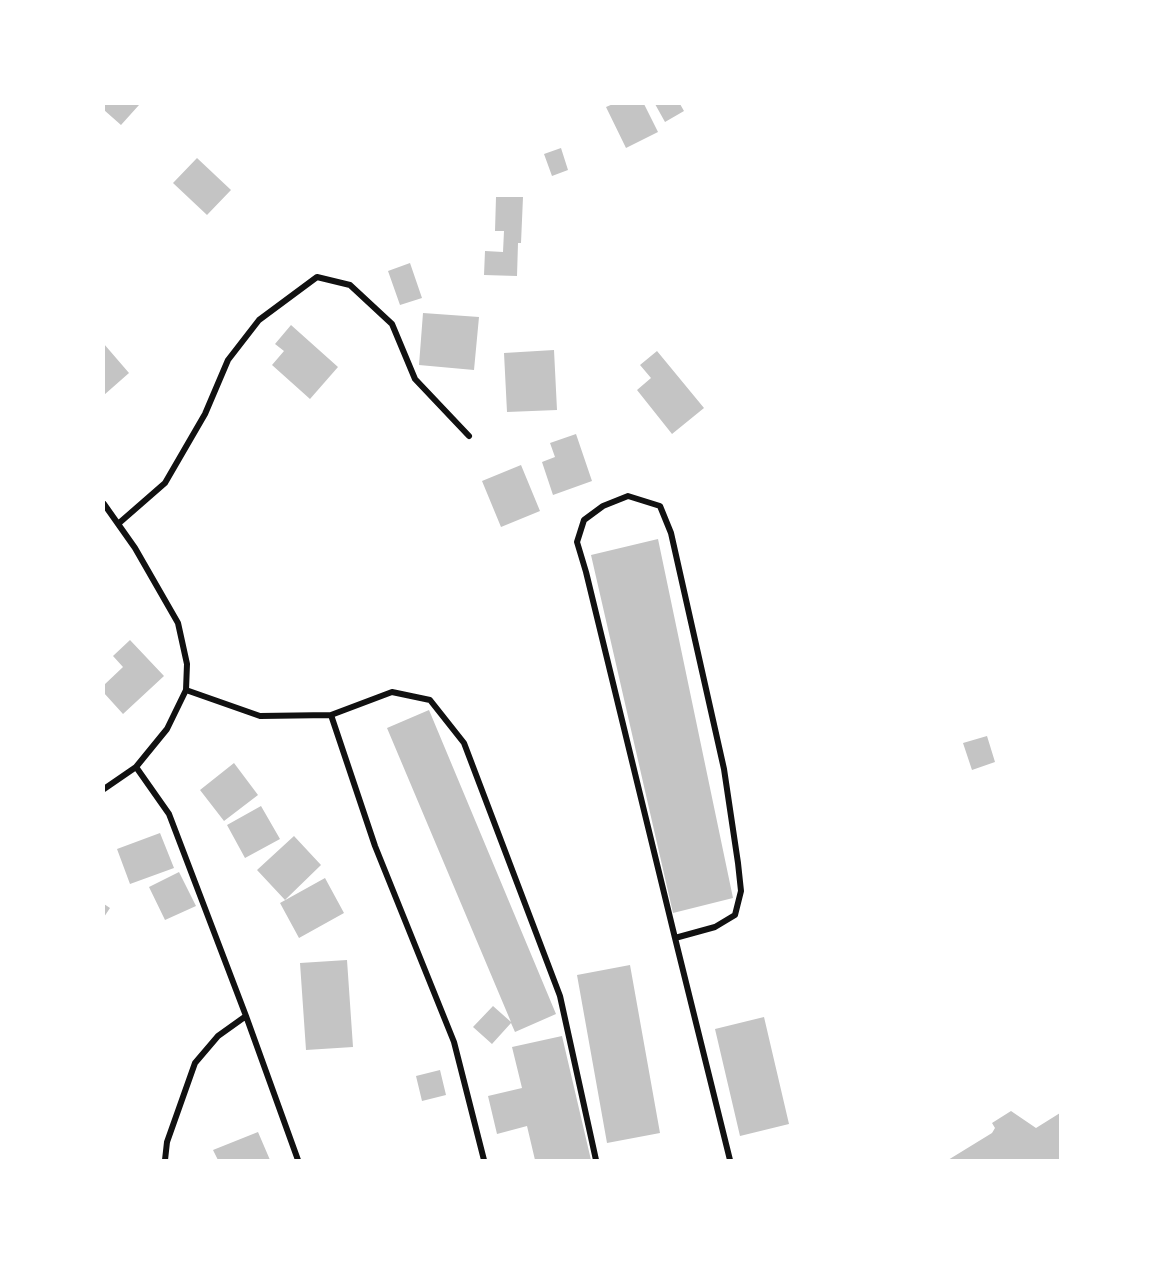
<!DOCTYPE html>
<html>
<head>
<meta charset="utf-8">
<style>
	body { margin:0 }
	#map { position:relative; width:1164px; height:1264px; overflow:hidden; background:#fff; font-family:"Space Grotesk",sans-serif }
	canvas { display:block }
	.frame { position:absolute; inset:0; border:105px solid #fff; pointer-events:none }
</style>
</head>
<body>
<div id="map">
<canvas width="1164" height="1264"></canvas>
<div class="frame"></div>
</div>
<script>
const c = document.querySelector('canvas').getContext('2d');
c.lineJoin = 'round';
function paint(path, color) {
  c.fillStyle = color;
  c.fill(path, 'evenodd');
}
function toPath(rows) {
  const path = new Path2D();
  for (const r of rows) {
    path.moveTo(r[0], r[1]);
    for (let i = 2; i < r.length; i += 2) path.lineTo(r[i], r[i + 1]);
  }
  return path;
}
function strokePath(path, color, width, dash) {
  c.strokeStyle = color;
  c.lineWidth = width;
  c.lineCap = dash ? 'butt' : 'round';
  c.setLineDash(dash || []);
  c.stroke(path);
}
const building = toPath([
	[104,104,137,104,139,105,121,125,104,110],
	[613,104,644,104,658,132,626,148,606,107],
	[655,104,680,104,684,111,665,122],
	[561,148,568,170,552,176,544,154],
	[197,158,231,190,207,215,173,183],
	[496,197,523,197,521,243,518,243,517,276,484,275,485,251,503,252,504,231,495,231],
	[410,263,422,298,400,305,388,271],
	[423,313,479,317,474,370,419,365],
	[291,325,338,367,310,399,272,365,284,351,275,344],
	[104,344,129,373,104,395],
	[554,350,557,410,507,412,504,353],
	[657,351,704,408,672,434,637,390,651,378,640,365],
	[576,434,592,481,553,495,542,462,555,457,550,443],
	[521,465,540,511,501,527,482,481],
	[658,539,733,898,673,913,591,555],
	[130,640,164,676,123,714,104,693,104,685,123,667,113,656],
	[429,710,556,1014,515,1032,511,1023,492,1044,473,1027,493,1006,511,1022,387,728],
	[987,736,995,762,972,770,963,743],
	[234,763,258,795,224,821,200,790],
	[261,806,280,839,245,858,227,825],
	[160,833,174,868,130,884,117,849],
	[294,836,321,865,285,900,257,870],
	[179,872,196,906,165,920,149,887],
	[325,878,344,913,299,938,280,903],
	[104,904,110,908,104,917],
	[347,960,353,1047,306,1050,300,963],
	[630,965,660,1133,607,1143,577,975],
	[764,1017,789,1124,740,1136,715,1029],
	[562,1036,591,1160,535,1160,527,1126,497,1134,488,1096,522,1088,512,1047],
	[440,1070,446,1095,422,1101,416,1076],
	[1011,1111,1036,1128,1060,1113,1060,1160,948,1160,992,1133,995,1128,992,1123],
	[258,1132,270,1160,218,1160,213,1150]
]);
const minor = toPath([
	[104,504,135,548,178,623,187,664,186,690,167,729,136,767],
	[118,524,165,483,205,414,228,360,259,320,317,277,350,285,392,324,415,379,469,436],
	[186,690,260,716,331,715,392,692,430,700,464,743,560,996,596,1160],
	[331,715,375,846,454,1042,484,1160],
	[104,789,136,767,169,814,246,1016,298,1160],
	[675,938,715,927,735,915,741,891,738,863,724,769,671,533,660,506,628,496,603,506,584,520,577,542,586,572,675,938,730,1160],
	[165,1160,167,1142,195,1063,218,1036,246,1016]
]);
paint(building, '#c4c4c4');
strokePath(minor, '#111', 6);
</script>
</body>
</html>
